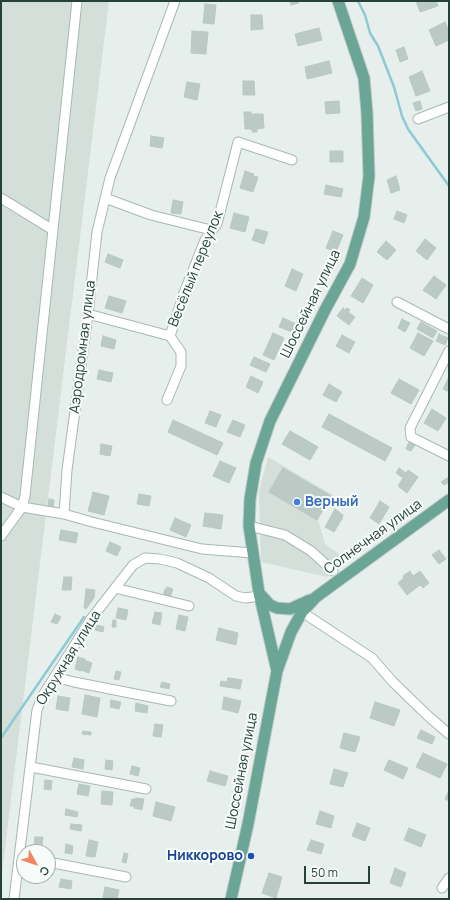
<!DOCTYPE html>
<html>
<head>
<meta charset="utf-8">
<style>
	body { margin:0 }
	#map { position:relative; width:450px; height:900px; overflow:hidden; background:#e6efeb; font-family:Manrope,sans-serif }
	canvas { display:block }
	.frame { position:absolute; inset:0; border:2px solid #24423a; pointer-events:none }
	.north { position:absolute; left:16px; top:844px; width:40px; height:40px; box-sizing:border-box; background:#f7fbf9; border:1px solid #a3b1ad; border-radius:50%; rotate:130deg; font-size:11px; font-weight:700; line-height:16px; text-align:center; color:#24423a }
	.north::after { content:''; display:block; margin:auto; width:14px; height:18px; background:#f4845f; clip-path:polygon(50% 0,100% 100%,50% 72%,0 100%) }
	.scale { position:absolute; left:304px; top:866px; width:66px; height:18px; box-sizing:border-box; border:2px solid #24423a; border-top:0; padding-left:5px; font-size:12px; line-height:14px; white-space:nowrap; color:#24423a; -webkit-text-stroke:3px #f7fbf9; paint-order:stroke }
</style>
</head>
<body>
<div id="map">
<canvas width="450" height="900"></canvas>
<div class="frame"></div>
<div class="north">С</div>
<div class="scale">50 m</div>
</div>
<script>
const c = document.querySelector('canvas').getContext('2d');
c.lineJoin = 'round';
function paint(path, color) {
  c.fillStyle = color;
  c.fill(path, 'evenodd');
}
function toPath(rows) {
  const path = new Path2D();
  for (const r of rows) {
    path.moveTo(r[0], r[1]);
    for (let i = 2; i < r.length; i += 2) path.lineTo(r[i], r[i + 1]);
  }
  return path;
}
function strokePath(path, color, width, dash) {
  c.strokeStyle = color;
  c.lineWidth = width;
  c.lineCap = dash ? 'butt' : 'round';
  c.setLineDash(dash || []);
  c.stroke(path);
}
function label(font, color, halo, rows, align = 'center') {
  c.font = font + ' Manrope,sans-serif';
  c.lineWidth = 4;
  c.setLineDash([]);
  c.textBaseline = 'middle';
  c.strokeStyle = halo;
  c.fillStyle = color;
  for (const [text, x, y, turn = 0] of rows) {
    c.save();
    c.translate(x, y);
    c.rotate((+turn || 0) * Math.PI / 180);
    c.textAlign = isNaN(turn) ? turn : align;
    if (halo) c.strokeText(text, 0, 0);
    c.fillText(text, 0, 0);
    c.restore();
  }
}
const built = toPath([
	[1,1,109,1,1,881],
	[268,457,333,495,318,520,325,544,342,556,352,558,327,577,261,562,259,491]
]);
const stream = toPath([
	[358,1,365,15,370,33,378,46,394,87,402,116,408,129,449,186],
	[1,738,84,617]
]);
const building = toPath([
	[290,1,298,1,299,3,291,5,290,1],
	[416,1,436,1,438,6,420,12,416,1],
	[205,4,216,5,214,24,203,23,205,4],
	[251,15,262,15,263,29,251,30,251,15],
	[445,22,449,31,449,40,436,46,429,30,445,22],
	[319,28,322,40,298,46,295,34,319,28],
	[192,31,208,32,206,54,191,53,192,31],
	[404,47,408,59,400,62,396,50,404,47],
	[329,61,332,73,307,79,305,67,329,61],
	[422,71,430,91,416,96,409,77,422,71],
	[243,81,254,81,255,95,243,95,243,81],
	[187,82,200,84,197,100,184,97,187,82],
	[339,101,340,113,326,114,325,102,339,101],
	[420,101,422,109,416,111,413,103,420,101],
	[244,112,251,112,251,114,263,114,264,128,257,129,257,132,252,132,252,129,245,129,244,112],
	[151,136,164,138,162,148,150,146,151,136],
	[330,151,343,151,343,162,330,162,330,151],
	[245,171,254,174,253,176,258,177,253,192,240,188,245,171],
	[396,176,400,190,391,193,387,180,396,176],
	[326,185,343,189,341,197,324,194,326,185],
	[173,200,183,202,181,214,171,213,173,200],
	[397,211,407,215,404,223,394,219,397,211],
	[234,213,249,217,245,232,230,228,234,213],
	[256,229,268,232,264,244,252,240,256,229],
	[333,231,343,235,336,252,326,248,333,231],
	[425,239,436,248,427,260,416,251,425,239],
	[386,241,396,250,387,260,377,252,386,241],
	[108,254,123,260,120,268,105,262,108,254],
	[292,269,303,274,296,291,285,286,292,269],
	[434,276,446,285,436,299,423,290,434,276],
	[362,278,373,285,363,303,351,296,362,278],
	[109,296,126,301,122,313,105,308,109,296],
	[343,308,345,310,347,308,350,310,348,312,355,317,349,325,337,316,343,308],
	[283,318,296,324,292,332,279,327,283,318],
	[402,319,410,323,405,332,398,328,402,319],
	[421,322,437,331,433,338,417,329,421,322],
	[273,333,284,338,274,360,263,355,273,333],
	[418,333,433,341,424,356,410,348,418,333],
	[439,334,448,338,445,345,436,341,439,334],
	[342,335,355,342,349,353,336,346,342,335],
	[103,336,116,340,114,349,101,346,103,336],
	[254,357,270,364,266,372,250,365,254,357],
	[99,370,113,373,111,382,97,379,99,370],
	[251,376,263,382,258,393,246,387,251,376],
	[449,377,449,392,443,389,449,377],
	[399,379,419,390,411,404,391,393,399,379],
	[329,384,342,392,336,402,323,395,329,384],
	[432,409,446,418,438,431,424,423,432,409],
	[210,411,221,415,216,427,205,423,210,411],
	[329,414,392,448,385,461,322,427,329,414],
	[173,420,223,443,217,455,168,432,173,420],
	[233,420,245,425,240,437,227,432,233,420],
	[290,431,318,447,310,460,282,444,290,431],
	[409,442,415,445,411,451,406,449,409,442],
	[101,444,112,446,110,456,100,454,101,444],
	[220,461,236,468,229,483,213,476,220,461],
	[283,468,331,496,317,520,269,492,283,468],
	[399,468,406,473,408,470,418,477,407,493,398,486,403,478,396,473,399,468],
	[449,477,449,482,444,485,441,482,449,477],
	[93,492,109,496,104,515,88,511,93,492],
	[139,494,151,496,149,506,137,504,139,494],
	[49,499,54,500,53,508,48,507,49,499],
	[380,501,389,507,379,524,370,518,380,501],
	[335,509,343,515,342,519,334,532,325,527,335,509],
	[205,513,223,515,221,529,203,526,205,513],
	[175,518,191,525,186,537,170,530,175,518],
	[61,530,78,533,76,543,59,540,61,530],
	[110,542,121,547,117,556,106,551,110,542],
	[439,550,446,559,439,564,432,555,439,550],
	[410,571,413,576,420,571,429,583,423,588,420,585,407,595,398,583,404,578,403,576,410,571],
	[64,577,72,577,71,590,62,590,64,577],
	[167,587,173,589,170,598,163,596,165,589,167,589,167,587],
	[86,589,95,590,94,598,86,609,84,608,86,589],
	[118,608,128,610,126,620,116,618,118,608],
	[155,612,162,613,160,625,152,623,155,612],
	[55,614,61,617,57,624,51,622,55,614],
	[179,615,188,617,185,631,176,629,179,615],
	[113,620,116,620,116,627,112,627,113,620],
	[97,625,104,627,103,632,95,630,97,625],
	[219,628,238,633,236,645,216,640,219,628],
	[78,657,85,659,81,671,75,669,78,657],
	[84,660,92,663,89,673,81,670,84,660],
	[116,671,121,672,119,680,114,679,116,671],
	[228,678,230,678,242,680,240,689,220,686,221,681,227,682,228,678],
	[162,682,170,684,169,689,160,687,162,682],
	[85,695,100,698,97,717,82,714,85,695],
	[58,696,70,698,68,711,56,709,58,696],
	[224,697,241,701,238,713,222,709,224,697],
	[111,700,121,702,119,709,110,707,111,700],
	[375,702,400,710,394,726,370,718,375,702],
	[136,703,148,706,147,713,135,711,136,703],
	[155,724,163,725,161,737,153,736,155,724],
	[421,730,435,737,432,744,417,738,421,730],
	[83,731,91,732,91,735,82,734,83,731],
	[344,733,360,737,355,752,340,748,344,733],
	[423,753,447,764,440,778,416,767,423,753],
	[74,758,84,760,83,769,72,767,74,758],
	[106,760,113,761,112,770,105,769,106,760],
	[389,760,408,768,403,779,384,770,389,760],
	[132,766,140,768,138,776,130,774,132,766],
	[334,769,348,773,343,787,330,784,334,769],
	[210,771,228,776,225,786,207,781,210,771],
	[45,780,52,781,51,790,44,789,45,780],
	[79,784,90,786,88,796,77,794,79,784],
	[449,790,449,801,445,799,449,790],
	[102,791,113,792,112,805,101,804,102,791],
	[136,798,144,799,142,810,134,808,134,806,130,806,132,799,136,799,136,798],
	[156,802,175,807,171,821,153,816,156,802],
	[66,809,78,812,77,817,65,815,66,809],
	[320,811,334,816,331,828,316,824,320,811],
	[357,823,370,828,365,841,352,836,357,823],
	[71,824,82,825,81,831,70,829,71,824],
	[409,828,426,835,421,847,404,840,409,828],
	[35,837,43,837,42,847,34,847,35,837],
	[89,840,98,842,95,857,86,856,89,840],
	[311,840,324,844,321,854,307,850,311,840],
	[66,844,73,846,72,854,65,853,66,844],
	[124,853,128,854,126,863,122,862,124,853],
	[395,868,406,873,401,887,390,883,395,868],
	[269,873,282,877,276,898,262,893,269,873],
	[61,879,72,881,71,889,59,887,61,879],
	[105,887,119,890,117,899,103,898,105,887]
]);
const minor = toPath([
	[418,119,449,107],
	[1,198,53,230],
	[105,198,151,215,211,230],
	[397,302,449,329],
	[88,314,170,336],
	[449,351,410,428,411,437,449,456],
	[167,400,181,366,181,352,170,336,184,293,205,240,217,224,238,142,292,160],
	[1,497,22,507,64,514,92,522,202,549,252,553],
	[64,514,67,470,88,314,97,232,110,178,175,1],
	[249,526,285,535,311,551,333,571],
	[1,536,22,507,25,496,77,1],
	[115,588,189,606],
	[302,612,372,658,393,682,427,715,449,734],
	[55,677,74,682,171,701],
	[31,767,146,789],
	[48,862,126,877],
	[442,888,449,878],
	[14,899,37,710,42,697,91,619,133,565,145,558,160,559,177,563,209,578,236,596,245,598,259,596]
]);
const major = toPath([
	[259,593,270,605,277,608,290,609,310,600],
	[277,671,259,593,249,526,250,499,256,463,270,421,325,310,350,264,364,217,369,176,367,113,364,78,338,1],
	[231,899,248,824,277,671,291,632,302,612,316,597,449,500]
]);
const markers = [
	[297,502,4,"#3f7fe0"],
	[251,856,4,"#1a4fb4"]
];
const streetNames = [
	["Весёлый переулок",196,269,-68],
	["Шоссейная улица",311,304,-64],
	["Аэродромная улица",83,347,-83],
	["Солнечная улица",373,537,-36],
	["Окружная улица",69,658,-58],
	["Шоссейная улица",242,771,-79]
];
const shopNames = [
	["Верный",305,502]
];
const transitNames = [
	["Никкорово",243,856]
];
paint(built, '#d4dfda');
strokePath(stream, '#8ec9d4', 2.5);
paint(building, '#bbcac4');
strokePath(building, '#b8c9c2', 1);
strokePath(minor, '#a8b8b2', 11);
strokePath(major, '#c2cac8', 13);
strokePath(minor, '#fff', 9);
strokePath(major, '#6aa596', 11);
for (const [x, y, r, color] of markers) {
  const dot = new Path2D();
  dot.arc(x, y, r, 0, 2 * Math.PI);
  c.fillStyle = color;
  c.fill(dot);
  strokePath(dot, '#f7fbf9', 1.5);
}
label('14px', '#24423a', '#f7fbf9', streetNames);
label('bold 14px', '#366cbe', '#f7fbf9', shopNames, 'left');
label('bold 14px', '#164399', '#f7fbf9', transitNames, 'right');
</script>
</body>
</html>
